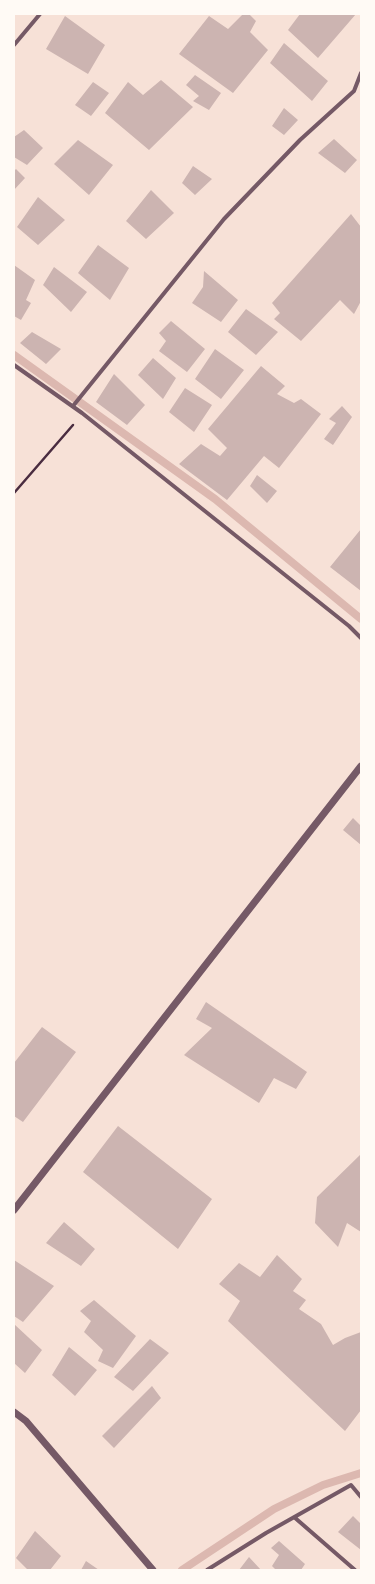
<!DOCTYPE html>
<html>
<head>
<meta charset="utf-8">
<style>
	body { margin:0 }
	#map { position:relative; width:375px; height:1584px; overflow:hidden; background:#f7e1d7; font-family:"Titillium Web",sans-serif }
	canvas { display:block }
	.frame { position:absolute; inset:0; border:15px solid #fffaf5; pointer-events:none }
</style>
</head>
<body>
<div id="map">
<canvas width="375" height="1584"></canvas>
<div class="frame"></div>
</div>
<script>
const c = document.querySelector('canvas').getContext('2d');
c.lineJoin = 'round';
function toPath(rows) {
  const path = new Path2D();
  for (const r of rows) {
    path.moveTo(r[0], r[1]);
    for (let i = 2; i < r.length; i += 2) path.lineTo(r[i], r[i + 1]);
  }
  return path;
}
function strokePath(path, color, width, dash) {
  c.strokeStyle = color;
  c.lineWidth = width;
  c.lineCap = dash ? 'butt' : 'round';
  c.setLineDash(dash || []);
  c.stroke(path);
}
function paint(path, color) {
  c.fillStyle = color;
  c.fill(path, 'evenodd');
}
const stream = toPath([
	[14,355,215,499,361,619],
	[182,1570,274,1509,323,1485,361,1473]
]);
const building = toPath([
	[243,14,249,14,256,21,250,32,268,50,233,93,179,54,209,16,228,29],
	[300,14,356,14,318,58,288,30],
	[65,16,105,45,88,74,46,49],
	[284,43,328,81,312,101,270,63],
	[195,75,221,93,209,110,193,101,199,96,186,85],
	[161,80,193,107,149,150,105,113,128,82,143,95],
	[93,82,109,93,91,116,75,105],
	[284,108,298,120,284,135,272,126],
	[24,130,43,148,27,165,14,157,14,137],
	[334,139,357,160,345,173,318,153],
	[78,140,113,165,89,195,54,164],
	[193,166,212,179,195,195,182,183],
	[16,169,25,178,14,190,14,171],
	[151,190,174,213,146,239,126,221],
	[38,197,65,220,38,245,17,227],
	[351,214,361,227,361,301,354,314,340,300,301,341,274,319,280,313,272,303],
	[98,245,129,268,110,300,78,273],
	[14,265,35,280,26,300,31,303,21,320,14,316],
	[54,267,87,292,71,312,43,285],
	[204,271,238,300,221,322,192,303,203,287],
	[246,309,278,332,256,355,228,332],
	[171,321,205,349,187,372,159,351,166,341,159,333],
	[32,332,61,349,46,364,20,343],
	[215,349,244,370,221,399,195,379],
	[153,358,176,378,163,399,138,375],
	[261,366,285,386,277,394,294,403,301,399,321,414,279,468,264,456,227,500,179,464,201,444,220,456,227,448,208,429],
	[114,374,145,405,127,425,96,402],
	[185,388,212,405,194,432,169,412],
	[342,406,352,417,333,445,324,439,336,423,329,419],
	[257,475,277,491,267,503,250,486],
	[361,529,361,591,330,567],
	[353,818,361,826,361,845,343,830],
	[206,1002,307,1072,296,1089,274,1078,259,1103,184,1055,212,1028,196,1019],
	[42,1027,76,1052,23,1122,14,1116,14,1063],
	[118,1126,212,1199,178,1249,83,1172],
	[361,1154,361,1232,347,1223,338,1247,315,1223,317,1197],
	[64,1222,95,1249,81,1266,46,1243],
	[277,1255,302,1279,293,1291,306,1300,299,1309,321,1324,333,1345,345,1338,361,1332,361,1410,345,1431,228,1321,240,1301,219,1284,239,1263,260,1277],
	[14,1260,54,1286,23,1322,14,1316],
	[94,1300,136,1336,113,1368,98,1361,103,1350,84,1332,91,1321,80,1311],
	[14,1324,42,1350,25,1373,14,1363],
	[150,1339,169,1353,133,1391,114,1377],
	[69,1347,97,1370,75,1396,52,1375],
	[152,1386,161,1398,114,1448,102,1436],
	[353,1516,361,1524,361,1550,338,1532],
	[35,1531,61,1556,50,1570,28,1570,16,1558],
	[279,1541,305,1564,301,1570,276,1570,272,1566,279,1555,271,1548],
	[249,1557,261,1570,239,1570],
	[86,1561,99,1570,81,1570]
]);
const path = toPath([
	[14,493,73,425]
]);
const minor = toPath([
	[14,45,40,14],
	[14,365,82,413,349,626,361,638],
	[73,406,224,219,300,140,354,91,361,73],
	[294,1517,355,1570],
	[207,1570,266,1533,351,1485,361,1497]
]);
const tertiary = toPath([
	[14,1210,361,766],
	[14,1412,26,1421,153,1570]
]);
strokePath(stream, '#dcb8b0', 8);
paint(building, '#ccb4b1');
strokePath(path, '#4a2c40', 2.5);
strokePath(minor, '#755966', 4);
strokePath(tertiary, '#755966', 7);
</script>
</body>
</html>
